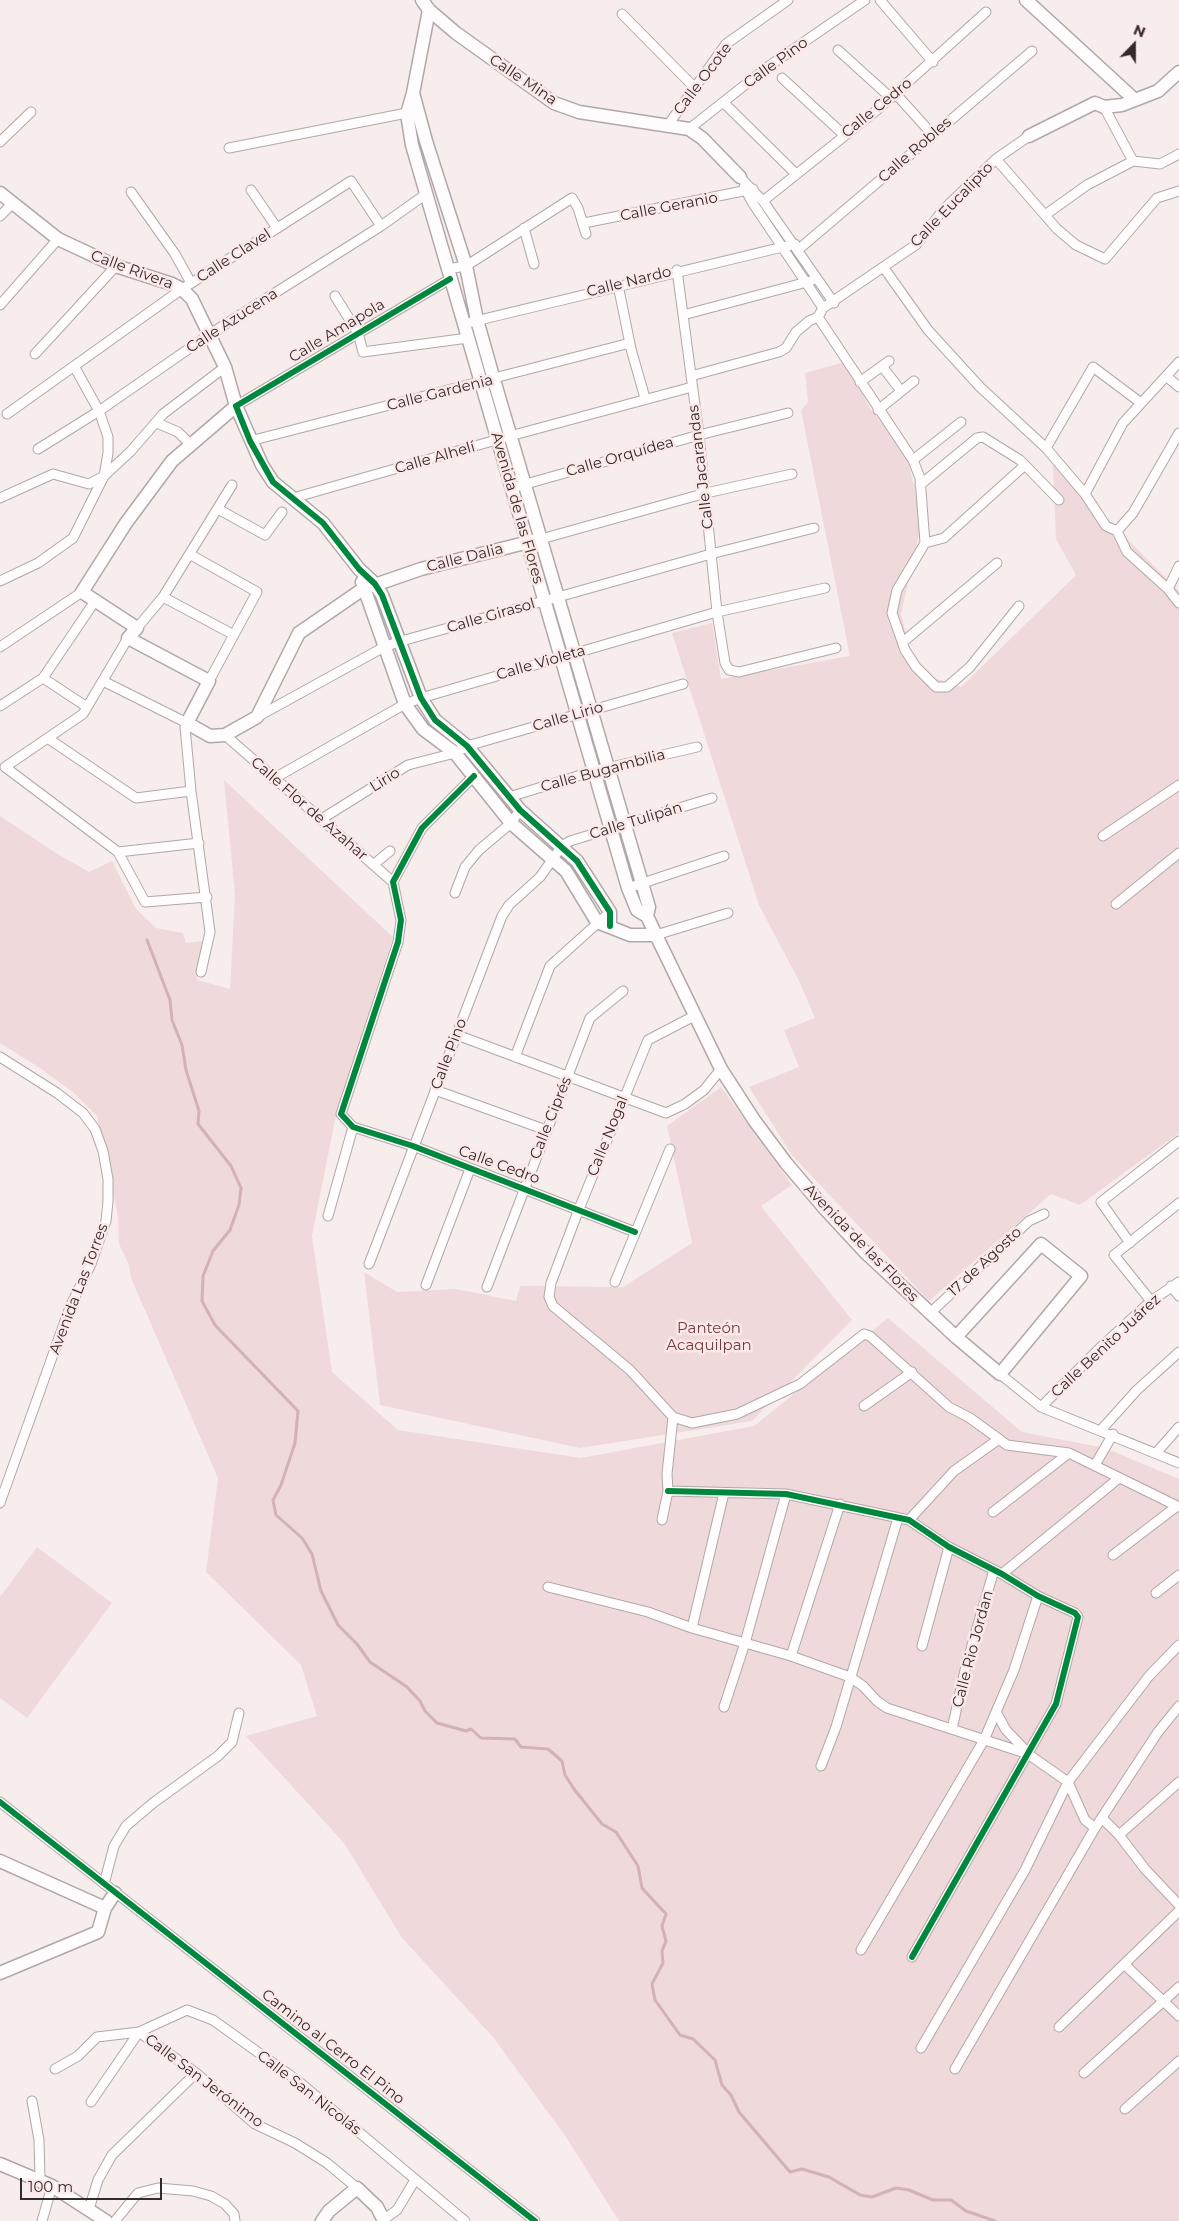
<!DOCTYPE html>
<html>
<head>
<meta charset="utf-8">
<style>
	body { margin:0 }
	#map { position:relative; width:1179px; height:2221px; overflow:hidden; background:#f8eded; font-family:Montserrat,sans-serif }
	canvas { display:block }
	.north { position:absolute; left:1109px; top:20px; width:50px; height:50px; -webkit-text-stroke:4px #fde8e8; paint-order:stroke; rotate:22deg; font-size:14px; font-weight:700; line-height:20px; text-align:center; color:#322a2b }
	.north::after { content:''; display:block; margin:auto; width:18px; height:22px; background:#322a2b; clip-path:polygon(50% 0,100% 100%,50% 72%,0 100%) }
	.scale { position:absolute; left:20px; top:2178px; width:142px; height:22px; box-sizing:border-box; border:2px solid #322a2b; border-top:0; padding-left:6px; font-size:15px; line-height:18px; white-space:nowrap; color:#322a2b; -webkit-text-stroke:4px #fde8e8; paint-order:stroke }
</style>
</head>
<body>
<div id="map">
<canvas width="1179" height="2221"></canvas>
<div class="north">N</div>
<div class="scale">100 m</div>
</div>
<script>
const c = document.querySelector('canvas').getContext('2d');
c.lineJoin = 'round';
function paint(path, color) {
  c.fillStyle = color;
  c.fill(path, 'evenodd');
}
function toPath(rows) {
  const path = new Path2D();
  for (const r of rows) {
    path.moveTo(r[0], r[1]);
    for (let i = 2; i < r.length; i += 2) path.lineTo(r[i], r[i + 1]);
  }
  return path;
}
function strokePath(path, color, width, dash) {
  c.strokeStyle = color;
  c.lineWidth = width;
  c.lineCap = dash ? 'butt' : 'round';
  c.setLineDash(dash || []);
  c.stroke(path);
}
function label(font, color, halo, rows, align = 'center') {
  c.font = font + ' Montserrat,sans-serif';
  c.lineWidth = 5;
  c.setLineDash([]);
  c.textBaseline = 'middle';
  c.strokeStyle = halo;
  c.fillStyle = color;
  for (const [text, x, y, turn = 0] of rows) {
    c.save();
    c.translate(x, y);
    c.rotate((+turn || 0) * Math.PI / 180);
    c.textAlign = isNaN(turn) ? turn : align;
    if (halo) c.strokeText(text, 0, 0);
    c.fillText(text, 0, 0);
    c.restore();
  }
}
const green = toPath([
	[845,362,870,408,907,456,922,521,901,614,916,672,961,687,1076,575,1056,539,1053,464,1179,591,1179,1133,1080,1205,1051,1194,929,1301,792,1155,749,1087,799,1067,784,1030,815,1018,800,983,759,905,672,633,712,623,721,679,850,656,801,410,808,402,805,373],
	[224,780,393,937,335,1120,312,1236,332,1372,398,1430,581,1458,754,1426,888,1318,1022,1432,1105,1448,1179,1479,1179,2221,619,2221,566,2137,493,2037,402,1938,344,1843,246,1736,317,1716,301,1665,206,1572,218,1478,131,1278,129,1265,119,1244,118,1216,97,1116,73,1092,37,1066,0,1043,0,816,56,853,89,872,112,861,136,909,156,928,183,933,186,943,202,941,197,980,230,989,235,895],
	[721,1087,792,1185,761,1206,852,1320,752,1421,580,1448,380,1405,364,1272,397,1292,456,1289,516,1301,520,1286,623,1287,692,1243,667,1126],
	[37,1547,112,1603,27,1718,0,1698,0,1597]
]);
const stream = toPath([
	[147,940,170,1000,172,1020,182,1045,186,1070,199,1111,198,1124,231,1166,241,1188,239,1205,230,1230,213,1251,203,1276,202,1301,215,1325,298,1411,295,1443,281,1485,273,1500,276,1515,302,1538,312,1554,321,1591,338,1625,357,1644,370,1662,407,1687,420,1701,425,1711,437,1723,466,1731,471,1729,481,1738,515,1739,521,1747,548,1749,562,1761,565,1775,574,1789,602,1824,616,1832,638,1866,642,1888,666,1914,662,1926,666,1941,662,1951,663,1963,652,1984,655,2000,680,2035,693,2039,715,2060,722,2085,731,2095,739,2112,790,2172,802,2169,829,2177,860,2195,872,2197,896,2188,909,2190,933,2200,951,2200,966,2211,995,2221]
]);
const street = toPath([
	[880,0,933,62],
	[622,14,695,88],
	[838,50,891,98],
	[782,78,844,135],
	[896,94,932,134],
	[723,102,796,174],
	[1104,107,1133,161],
	[668,125,726,44,788,0],
	[689,129,769,66,865,0],
	[0,142,31,112],
	[229,148,412,112],
	[996,159,1057,229,1076,245,1105,259,1157,198,1179,191],
	[740,177,763,201,834,303],
	[744,187,752,202,823,308],
	[251,190,277,228],
	[131,192,175,254,191,283],
	[763,201,877,110,986,12],
	[1045,215,1087,185,1133,161,1160,164,1179,154],
	[0,216,13,203],
	[584,223,753,189],
	[524,228,534,264],
	[799,249,1032,51],
	[884,268,928,330,980,387,1046,448,1085,494,1106,526,1117,531,1127,552,1168,589,1179,603],
	[447,269,466,266,572,198,578,208,586,234],
	[677,270,699,435,717,612,725,663,729,670,739,672,836,648],
	[618,285,631,349,645,398],
	[335,296,358,333,363,352,468,338],
	[0,305,58,239],
	[683,315,811,281],
	[818,317,913,460,920,478,925,543,897,590,892,613,905,650,916,667,936,687,947,687,970,667,1019,606],
	[471,322,795,244],
	[35,354,116,266],
	[882,366,901,391],
	[691,376,779,352,786,348,796,332,809,321,818,317,823,308,917,244,943,210,996,159,1029,136],
	[1166,376,1179,387],
	[860,382,889,361],
	[236,406,450,279],
	[878,410,914,381],
	[7,414,182,289,351,181,381,226],
	[157,423,178,432,191,445],
	[250,441,630,343],
	[1046,448,1093,367,1141,403],
	[38,449,99,411,210,334,381,226,426,194],
	[913,460,961,422],
	[920,485,977,438,983,437,1020,460,1059,500],
	[512,488,699,435,788,413],
	[1085,494,1123,423,1179,362],
	[0,498,53,474,89,484,104,476,131,451,163,414,225,367],
	[293,498,510,436,692,387],
	[218,509,265,535,282,512],
	[1117,531,1133,513,1179,433],
	[541,539,706,493,792,474],
	[925,543,944,538,1025,465],
	[191,555,257,592,209,681],
	[0,581,38,563,73,538,104,476,108,453,108,437,99,411,74,366],
	[1168,589,1179,566],
	[163,597,234,635],
	[137,628,163,597,232,485],
	[128,638,83,714,5,767,118,852,199,843],
	[903,642,997,563],
	[0,647,82,592],
	[43,678,87,707],
	[103,681,187,723,185,727,191,791,210,932,201,972],
	[0,706,43,678,95,601],
	[257,717,384,647,398,642,711,554,814,528],
	[225,735,393,882],
	[49,739,136,798,191,791],
	[474,776,422,828,393,882,401,920,398,942,341,1114,353,1127,413,1146,635,1232],
	[273,779,405,704,421,698,717,612,825,588],
	[509,797,594,771,697,747],
	[320,820,408,765,455,753,467,746,683,684],
	[1103,836,1179,785],
	[118,852,145,902,207,897],
	[373,865,390,851],
	[628,888,724,856],
	[455,893,465,867,479,850,511,823,520,810],
	[1116,904,1179,853],
	[656,935,728,913],
	[457,1035,666,1113,685,1104,704,1090,721,1069],
	[0,1057,57,1093,83,1113,95,1129,103,1151,108,1179,108,1201,106,1221,91,1264,70,1307,0,1503],
	[515,1057,550,966,610,912],
	[435,1090,546,1130],
	[328,1216,353,1127],
	[1130,1243,1101,1202,1179,1141],
	[369,1264,502,916,509,905,540,877,562,846,570,841,712,798],
	[615,1282,670,1149],
	[426,1285,470,1169],
	[1171,1286,1179,1296],
	[487,1287,590,1018,623,991],
	[1151,1301,1114,1255,1179,1203],
	[929,1314,1029,1221,1044,1214],
	[1000,1374,1041,1407,1179,1463],
	[864,1406,912,1372],
	[1041,1407,1103,1345,1151,1301,1179,1282],
	[673,1417,692,1423,737,1414,800,1384,864,1334,870,1336,949,1407,970,1418,1007,1445,1069,1453,1179,1507],
	[673,1417,630,1370,553,1306,549,1297,551,1283,579,1209,648,1040,696,1015],
	[1101,1430,1137,1390,1179,1352],
	[1157,1452,1179,1427],
	[1095,1465,1113,1434],
	[668,1491,786,1494,909,1520,949,1547,1002,1574,1038,1596,1075,1613,1078,1617,1056,1704,912,1957],
	[993,1512,1069,1453],
	[662,1520,668,1491,667,1474,673,1417],
	[909,1520,954,1471,999,1439],
	[1113,1555,1177,1506],
	[1002,1574,1119,1478],
	[548,1587,648,1612,692,1628,791,1656,850,1677,863,1686,877,1701,887,1708,1028,1754,1068,1782,1085,1820,1095,1828],
	[1156,1593,1179,1575],
	[692,1628,724,1493],
	[922,1646,949,1547],
	[791,1656,840,1504],
	[724,1707,745,1643,786,1494],
	[996,1712,1006,1730,1028,1753],
	[952,1729,966,1666,994,1570],
	[821,1766,836,1727,898,1518],
	[0,1802,535,2221],
	[1102,1818,1119,1835,1145,1869,1179,1905],
	[1119,1835,1179,1782],
	[104,1884,114,1846,126,1826,153,1803,218,1756,232,1742,239,1713],
	[861,1950,984,1740,1014,1670,1038,1596],
	[1125,1965,1179,2016],
	[1059,2027,1179,1911],
	[139,2032,196,2073,255,2124,295,2143,327,2163,357,2188],
	[921,2048,1025,1870,1068,1782,1149,1676,1179,1645],
	[55,2069,78,2056,97,2037,139,2032,187,2010,213,2020,298,2081,465,2221],
	[955,2069,1095,1828,1158,1732,1179,1706],
	[1084,2073,1179,1987],
	[32,2101,39,2140,40,2179],
	[91,2102,139,2032],
	[1125,2109,1179,2061],
	[89,2209,98,2180,112,2155,196,2073],
	[383,2220,397,2210,415,2180],
	[42,2221,52,2186],
	[115,2221,138,2193,158,2188,193,2191,211,2196,225,2204,234,2214,235,2221]
]);
const secondary = toPath([
	[422,0,429,10,456,33,554,103,579,112,689,129,702,138,740,177],
	[1026,0,1135,100],
	[429,10,413,93,407,114,412,145,628,888,637,910,647,916,656,935,721,1069,754,1120,786,1163,825,1209,864,1251,956,1337,1000,1374,1081,1276,1041,1244,956,1337],
	[413,93,426,141,466,266,477,320,494,380,649,907,647,916],
	[1029,136,1095,103,1104,107,1122,105,1158,91,1179,72],
	[0,193,58,239,116,266,172,284,182,289,192,299,225,367,236,406,262,465,273,482,323,523,359,569,375,584,382,595,421,698,435,720,467,746,520,810,577,861,610,912,610,926],
	[236,406,172,461,126,523,82,592,137,628,128,638,209,681,187,723,210,736,225,735,257,717,299,633,363,589,421,569,541,539],
	[362,582,405,704,423,729,455,753,511,823,566,871,597,922,630,935,656,935],
	[0,1861,105,1908],
	[0,1973,98,1932,105,1908,115,1893],
	[0,2164,52,2186,106,2221],
	[322,2221,329,2211,357,2188,377,2207,384,2221]
]);
const cycleway = toPath([
	[450,279,236,406,250,441,273,482,323,523,359,569,375,584,382,595,421,698,435,720,467,746,520,810,577,861,610,912,610,926],
	[474,776,422,828,393,882,401,920,398,942,341,1114,353,1127,413,1146,635,1232],
	[668,1491,786,1494,909,1520,949,1547,1002,1574,1038,1596,1075,1613,1078,1617,1056,1704,912,1957],
	[0,1802,535,2221]
]);
const streetNames = [
	["Calle Pino",776,63,-36],
	["Calle Ocote",703,79,-53],
	["Calle Mina",523,80,34],
	["Calle Cedro",877,108,-39],
	["Calle Robles",915,150,-41],
	["Calle Eucalipto",952,205,-46],
	["Calle Geranio",669,207,-11],
	["Calle Clavel",234,256,-33],
	["Calle Rivera",132,270,20],
	["Calle Nardo",629,282,-14],
	["Calle Azucena",232,321,-33],
	["Calle Amapola",337,331,-31],
	["Calle Gardenia",440,393,-14],
	["Calle Orquídea",620,457,-16],
	["Calle Alhelí",435,458,-16],
	["Calle Jacarandas",701,467,-97],
	["Avenida de las Flores",517,508,74],
	["Calle Dalia",465,558,-14],
	["Calle Girasol",491,616,-16],
	["Calle Violeta",541,663,-16],
	["Calle Lirio",568,717,-16],
	["Calle Bugambilia",603,771,-15],
	["Lirio",385,780,-32],
	["Calle Flor de Azahar",309,809,41],
	["Calle Tulipán",636,821,-17],
	["Calle Pino",449,1054,-69],
	["Calle Ciprés",551,1118,-68],
	["Calle Nogal",608,1136,-68],
	["Calle Cedro",499,1165,20],
	["Avenida de las Flores",861,1243,46],
	["17 de Agosto",985,1262,-43],
	["Avenida Las Torres",79,1289,-69],
	["Calle Benito Juárez",1106,1346,-43],
	["Calle Rio Jordan",973,1649,-75],
	["Camino al Cerro El Pino",333,2047,38],
	["Calle San Jerónimo",204,2081,37],
	["Calle San Nicolás",309,2093,38]
];
const parkNames = [
	["Panteón",709,1329],
	["Acaquilpan",709,1346]
];
paint(green, '#f0d9da');
strokePath(stream, '#d2b2b3', 3);
strokePath(street, '#b0a8a8', 11);
strokePath(secondary, '#b0a8a8', 15);
strokePath(street, '#fefcfc', 9);
strokePath(secondary, '#fefcfc', 12);
strokePath(cycleway, '#00873e', 6);
label('15px', '#322a2b', '#fde8e8', streetNames);
label('15px', '#733b40', '#fde8e8', parkNames);
</script>
</body>
</html>
